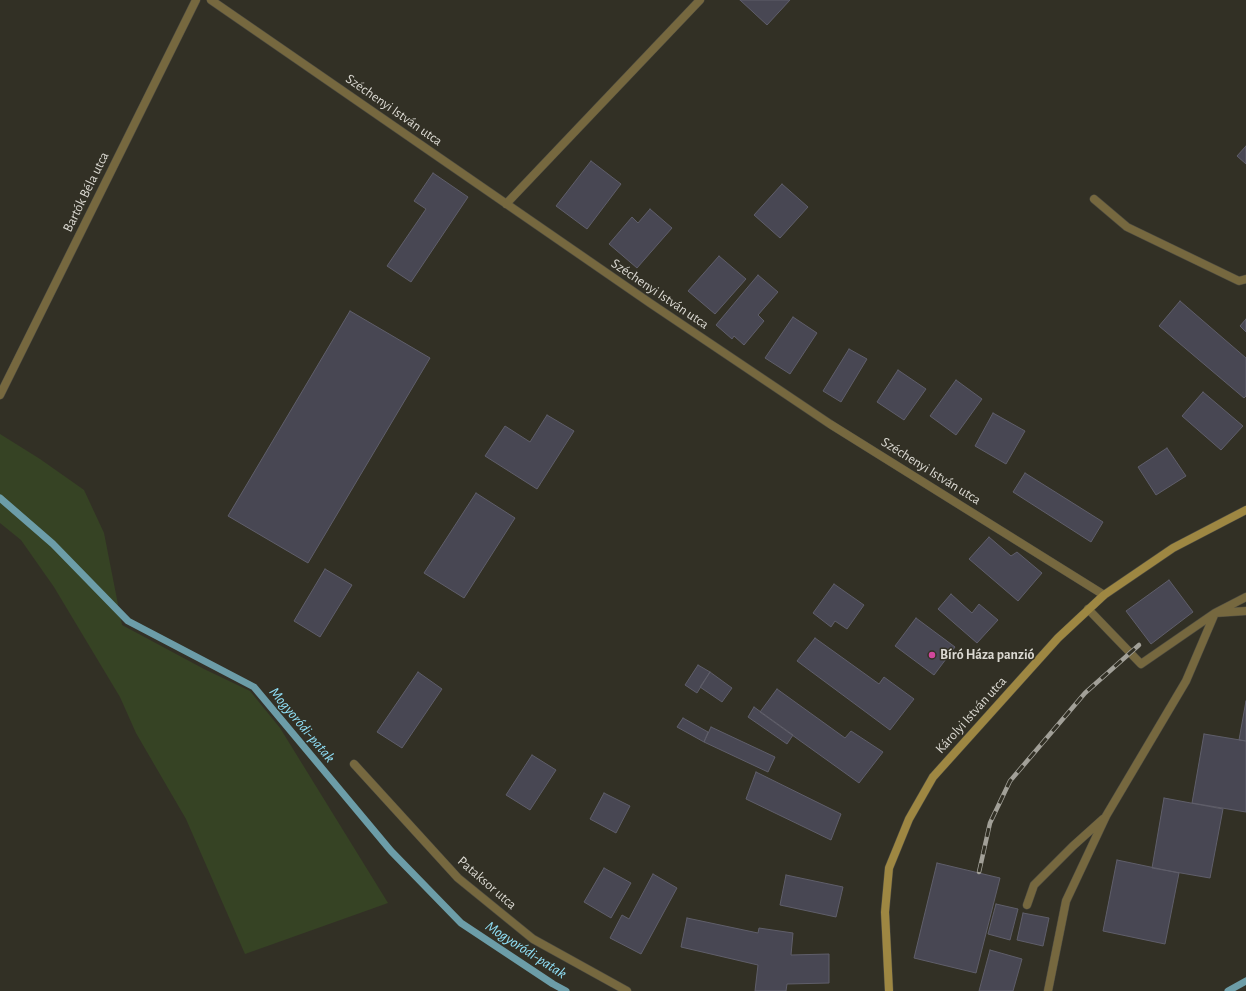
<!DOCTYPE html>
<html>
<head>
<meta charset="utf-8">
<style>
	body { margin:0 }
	canvas { display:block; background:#323025 }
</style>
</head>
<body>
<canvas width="1246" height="991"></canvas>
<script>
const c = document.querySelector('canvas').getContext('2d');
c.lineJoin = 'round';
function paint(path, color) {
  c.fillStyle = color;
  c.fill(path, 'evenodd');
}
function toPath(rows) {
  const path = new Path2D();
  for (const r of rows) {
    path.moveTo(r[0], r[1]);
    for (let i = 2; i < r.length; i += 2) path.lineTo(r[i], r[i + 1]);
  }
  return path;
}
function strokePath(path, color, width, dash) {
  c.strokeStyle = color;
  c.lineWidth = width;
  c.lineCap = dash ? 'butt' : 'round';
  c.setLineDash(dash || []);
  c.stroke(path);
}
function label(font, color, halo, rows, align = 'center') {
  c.font = font + ' "Alegreya Sans",sans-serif';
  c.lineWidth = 3;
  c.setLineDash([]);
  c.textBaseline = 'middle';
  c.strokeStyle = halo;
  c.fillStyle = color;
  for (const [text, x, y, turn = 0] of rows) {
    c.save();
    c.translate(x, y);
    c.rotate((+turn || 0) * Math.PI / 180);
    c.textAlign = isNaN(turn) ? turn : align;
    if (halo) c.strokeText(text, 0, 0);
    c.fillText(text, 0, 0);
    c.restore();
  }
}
const green = toPath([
	[0,434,40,459,84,490,104,533,122,625,204,669,250,691,280,728,388,903,245,954,186,819,136,733,120,697,54,587,21,540,0,523]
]);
const stream = toPath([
	[0,498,53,544,128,621,254,687,391,851,461,923,553,984,566,991],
	[1228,991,1246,981]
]);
const building = toPath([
	[740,0,790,0,767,25,740,0],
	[1246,146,1246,164,1237,156,1246,146],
	[591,161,621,184,587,229,556,206,591,161],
	[433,173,468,197,411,282,387,266,426,209,414,201,433,173],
	[782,184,808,207,780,238,754,215,782,184],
	[650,209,672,228,637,268,609,244,632,217,638,223,650,209],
	[719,256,746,279,715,314,688,291,719,256],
	[758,275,778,292,758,315,764,321,744,345,734,336,732,339,716,325,758,275],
	[1180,301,1246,358,1246,396,1244,398,1159,326,1180,301],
	[350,311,430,358,308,563,228,516,350,311],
	[793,317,817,333,790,374,765,358,793,317],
	[1246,319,1246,332,1240,326,1246,319],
	[849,349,867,359,841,402,823,391,849,349],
	[898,370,926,389,904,420,877,402,898,370],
	[956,380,982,399,956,435,930,416,956,380],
	[1203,392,1243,426,1221,450,1182,416,1203,392],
	[993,413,1025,431,1006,464,975,446,993,413],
	[547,415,574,431,537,489,485,456,505,426,530,442,547,415],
	[1167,448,1186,476,1156,495,1138,467,1167,448],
	[1025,473,1103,522,1091,542,1013,492,1025,473],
	[476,493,515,518,464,598,424,573,476,493],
	[989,537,1011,556,1017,552,1042,573,1018,601,969,559,989,537],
	[325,569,352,585,320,637,294,621,325,569],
	[1169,580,1193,612,1151,644,1126,611,1169,580],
	[834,584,864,605,847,629,835,621,831,627,813,613,834,584],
	[951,594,972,613,979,604,998,620,977,643,938,609,951,594],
	[916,618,955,647,934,675,895,646,916,618],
	[815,638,879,684,884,677,914,699,890,730,797,661,815,638],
	[698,665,710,672,697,693,685,685,698,665],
	[418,672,442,689,402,748,377,732,418,672],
	[710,672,732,688,722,702,700,687,710,672],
	[777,689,845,738,851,731,883,752,859,783,760,712,777,689],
	[1246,701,1246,741,1239,740,1246,701],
	[754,707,793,735,787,744,748,717,754,707],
	[683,718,708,732,704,742,677,727,683,718],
	[711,727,775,757,768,772,704,742,711,727],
	[1204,734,1246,741,1246,812,1192,803,1204,734],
	[532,755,556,770,530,810,506,795,532,755],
	[756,772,841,814,831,840,746,799,756,772],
	[604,793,630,806,616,833,590,819,604,793],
	[1164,798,1223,809,1210,878,1152,868,1164,798],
	[1117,860,1179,873,1165,944,1103,931,1117,860],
	[937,863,1000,878,976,973,914,958,937,863],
	[604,868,631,883,611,918,584,902,604,868],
	[653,874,677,888,641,954,610,938,622,915,629,919,653,874],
	[786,875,843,887,836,917,780,905,786,875],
	[996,904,1018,909,1010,940,988,934,996,904],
	[1023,913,1049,918,1043,946,1017,940,1023,913],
	[687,918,758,933,759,928,793,933,791,955,829,954,829,983,787,984,786,991,755,991,758,965,681,947,687,918],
	[990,950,1022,959,1013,991,979,991,990,950]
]);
const service = toPath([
	[1094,199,1127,227,1239,281,1246,279],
	[1088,609,1141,664,1215,613,1246,611],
	[1027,905,1034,885,1073,846,1103,819],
	[1048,991,1066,901,1106,816,1186,681,1215,613,1246,597]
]);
const minor = toPath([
	[211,0,650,303,830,424,1104,595],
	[506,204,700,0],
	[0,395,196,0],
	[354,764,458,878,533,939,627,991]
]);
const secondary = toPath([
	[889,991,885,912,889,868,909,819,933,777,1058,638,1104,595,1173,548,1246,510]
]);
const rail = toPath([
	[979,872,990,823,1010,781,1085,693,1139,645]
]);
const markers = [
	[932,655,4,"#d1479c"]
];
const streetNames = [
	["Széchenyi István utca",394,110,35],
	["Bartók Béla utca",86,192,-64],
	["Széchenyi István utca",660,294,34],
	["Széchenyi István utca",931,471,32],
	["Károlyi István utca",971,715,-48],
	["Pataksor utca",487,883,41]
];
const poiNames = [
	["Bíró Háza panzió",940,655]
];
const waterNames = [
	["Mogyoródi-patak",302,725,50],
	["Mogyoródi-patak",526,950,33]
];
paint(green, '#364324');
strokePath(stream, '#6c9da8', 7);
paint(building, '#484753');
strokePath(building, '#5f5e6a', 1);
strokePath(service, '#4d4b41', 9);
strokePath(minor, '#4d4b41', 9);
strokePath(secondary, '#4d4b41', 9);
strokePath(service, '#76683f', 8);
strokePath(minor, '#76683f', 8);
strokePath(secondary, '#9e8742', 8);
strokePath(rail, '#a2a098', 4.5);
strokePath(rail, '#323025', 3, [9]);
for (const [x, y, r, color] of markers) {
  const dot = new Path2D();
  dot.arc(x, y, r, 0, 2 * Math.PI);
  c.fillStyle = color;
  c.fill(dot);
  strokePath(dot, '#323025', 1.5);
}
label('14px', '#dbd9d2', '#323025', streetNames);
label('bold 14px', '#dbd9d2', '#323025', poiNames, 'left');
label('italic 15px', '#90e0f8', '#323025', waterNames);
</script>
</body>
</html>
